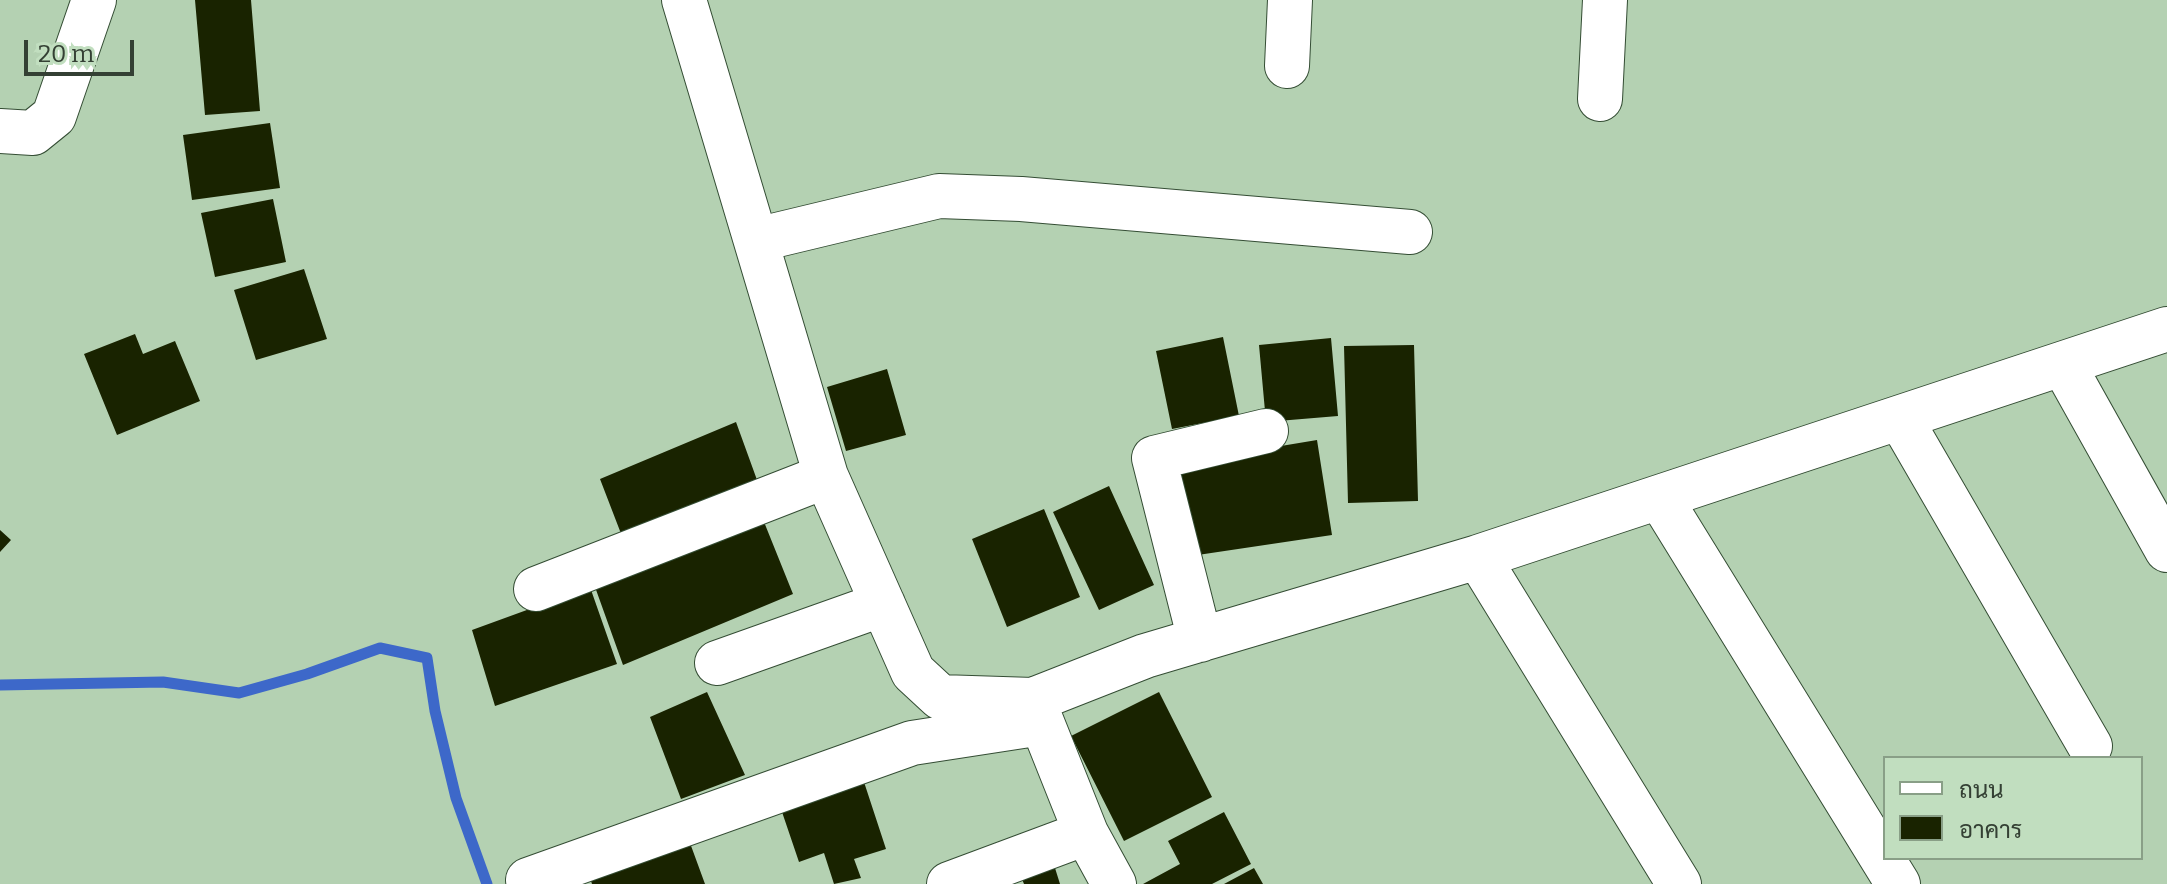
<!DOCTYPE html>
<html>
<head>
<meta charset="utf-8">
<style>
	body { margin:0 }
	#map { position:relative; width:2167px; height:884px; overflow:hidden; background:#b4d1b2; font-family:Bitter,Sarabun,serif }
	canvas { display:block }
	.legend { position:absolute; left:1883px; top:756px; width:260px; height:104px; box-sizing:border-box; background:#c1debf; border:2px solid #899f87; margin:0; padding:10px 14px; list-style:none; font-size:24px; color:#344034 }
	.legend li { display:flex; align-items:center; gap:16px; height:40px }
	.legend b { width:40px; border:2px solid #899f87 }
	.scale { position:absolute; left:24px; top:40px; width:110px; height:36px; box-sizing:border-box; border:4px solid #344034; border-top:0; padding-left:10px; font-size:24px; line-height:28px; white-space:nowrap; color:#344034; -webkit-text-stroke:6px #c1debf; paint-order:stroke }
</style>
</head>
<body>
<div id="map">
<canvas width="2167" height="884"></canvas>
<ul class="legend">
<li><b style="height:10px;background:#fff"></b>ถนน</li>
<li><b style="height:22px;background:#192300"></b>อาคาร</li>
</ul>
<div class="scale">20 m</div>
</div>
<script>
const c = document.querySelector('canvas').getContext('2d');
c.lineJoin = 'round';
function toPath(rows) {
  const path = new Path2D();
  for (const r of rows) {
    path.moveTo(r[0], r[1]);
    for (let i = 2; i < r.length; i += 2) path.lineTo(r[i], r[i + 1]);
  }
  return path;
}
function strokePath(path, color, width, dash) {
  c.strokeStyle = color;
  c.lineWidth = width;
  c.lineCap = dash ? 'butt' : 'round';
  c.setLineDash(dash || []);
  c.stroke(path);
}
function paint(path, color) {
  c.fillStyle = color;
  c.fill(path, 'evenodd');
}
const stream = toPath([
	[0,685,163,682,239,693,307,674,380,648,427,658,435,711,456,798,487,884]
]);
const building = toPath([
	[195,0,251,0,260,111,205,115],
	[270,123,280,188,192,200,183,135],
	[273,199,286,262,215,277,201,213],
	[304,269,327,339,256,360,234,290],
	[135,334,143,354,175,341,200,401,117,435,84,354],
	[1223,337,1239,416,1172,429,1156,351],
	[1331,338,1338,416,1266,422,1259,345],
	[1414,345,1418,501,1348,503,1344,346],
	[887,369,906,435,846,451,827,387],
	[736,422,761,491,625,544,600,479],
	[1317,440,1332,535,1191,556,1173,464],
	[1109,486,1154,585,1099,610,1053,512],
	[758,507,793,594,623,665,590,573],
	[1044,509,1080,597,1007,627,972,539],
	[0,530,11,540,0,552],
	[590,587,617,664,495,706,472,630],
	[707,692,745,775,681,799,650,717],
	[1159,692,1212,797,1124,841,1071,736],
	[864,782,886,849,854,859,861,878,834,884,824,853,799,862,781,809],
	[1224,812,1251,864,1212,884,1143,884,1180,864,1168,841],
	[690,843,705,884,592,884,591,881],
	[1055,868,1060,884,1024,884,1022,879],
	[1254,868,1263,884,1224,884]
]);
const minor = toPath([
	[684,0,826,476,913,672,940,697,1033,700,1145,656,1478,557,2167,329],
	[1287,66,1290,0],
	[1600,99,1605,0],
	[0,131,33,133,54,116,94,0],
	[756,240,939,196,1021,199,1410,232],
	[2063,364,2167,550],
	[1900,418,2090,746],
	[1660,498,1898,884],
	[1478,557,1679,884],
	[536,589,826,476],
	[1200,640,1154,458,1266,431],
	[717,663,883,604],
	[1033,700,1086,833,1114,884],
	[528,880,912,743,1042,723],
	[949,884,1086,833]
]);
strokePath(stream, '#3d68c9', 11);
paint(building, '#192300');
strokePath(minor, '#344d34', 46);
strokePath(minor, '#fff', 44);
</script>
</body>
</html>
